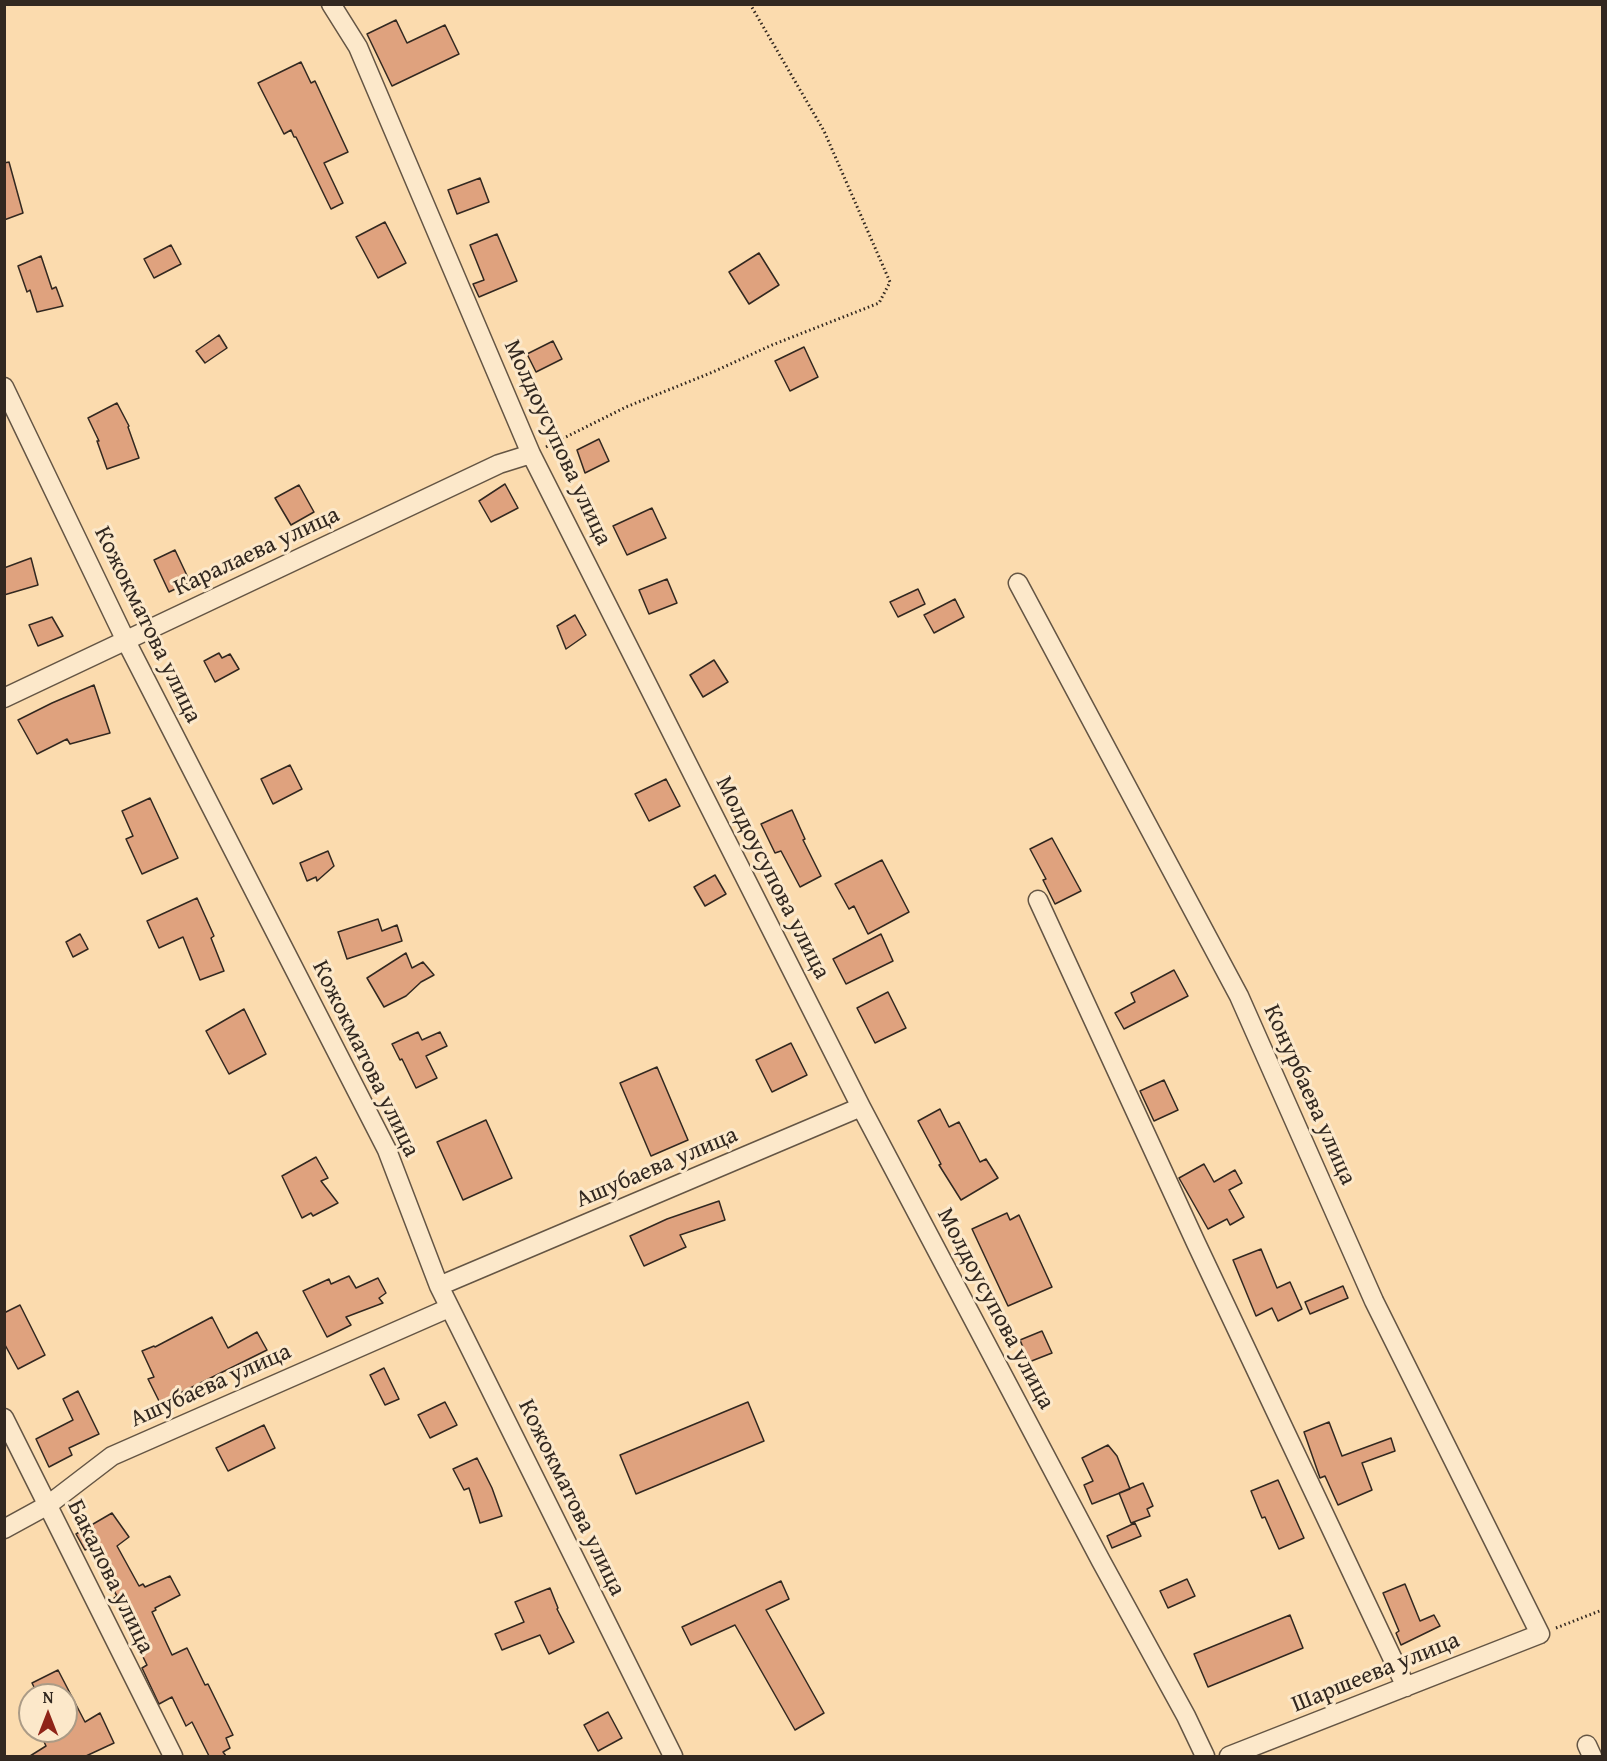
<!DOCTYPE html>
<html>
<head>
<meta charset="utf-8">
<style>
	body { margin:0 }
	#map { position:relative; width:1607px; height:1761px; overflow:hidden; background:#fbdbae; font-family:"Gentium Book Plus",serif }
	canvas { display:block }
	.frame { position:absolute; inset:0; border:6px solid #322820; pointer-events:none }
	.north { position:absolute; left:18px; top:1683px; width:60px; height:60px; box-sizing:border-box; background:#fce8ca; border:2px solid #ab9b86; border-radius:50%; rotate:0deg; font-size:16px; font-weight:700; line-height:24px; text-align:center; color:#322820 }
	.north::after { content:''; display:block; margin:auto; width:21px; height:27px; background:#8f2418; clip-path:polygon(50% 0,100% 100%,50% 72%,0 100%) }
</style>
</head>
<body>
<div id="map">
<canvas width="1607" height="1761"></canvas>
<div class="frame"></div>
<div class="north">N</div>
</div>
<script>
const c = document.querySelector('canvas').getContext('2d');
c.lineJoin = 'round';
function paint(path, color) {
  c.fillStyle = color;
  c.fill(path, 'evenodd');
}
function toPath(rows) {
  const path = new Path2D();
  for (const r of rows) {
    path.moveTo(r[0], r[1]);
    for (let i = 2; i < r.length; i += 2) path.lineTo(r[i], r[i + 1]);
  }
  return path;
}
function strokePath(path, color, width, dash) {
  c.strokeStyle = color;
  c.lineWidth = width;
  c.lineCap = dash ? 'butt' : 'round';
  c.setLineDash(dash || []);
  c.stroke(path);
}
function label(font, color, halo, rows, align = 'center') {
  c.font = font + ' "Gentium Book Plus",serif';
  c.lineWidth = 6;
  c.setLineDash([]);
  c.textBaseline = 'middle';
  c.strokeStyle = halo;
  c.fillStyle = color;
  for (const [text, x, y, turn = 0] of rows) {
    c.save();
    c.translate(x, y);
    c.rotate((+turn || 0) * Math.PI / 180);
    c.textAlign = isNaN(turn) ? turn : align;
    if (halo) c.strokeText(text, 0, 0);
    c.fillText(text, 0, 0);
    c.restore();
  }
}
const building = toPath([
	[396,20,407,43,445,25,459,54,392,86,367,34,396,20],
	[301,62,311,83,315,81,348,152,324,163,343,203,331,209,296,137,294,137,291,130,284,134,258,83,301,62],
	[9,162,23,213,4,220,4,163,9,162],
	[480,178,489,202,457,214,448,190,480,178],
	[385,222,406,263,378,278,356,237,385,222],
	[497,234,517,281,479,297,473,284,484,280,470,245,497,234],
	[171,245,181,264,154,278,144,259,171,245],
	[759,253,779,285,749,304,729,272,759,253],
	[41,256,52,289,56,287,63,306,37,312,30,290,27,292,18,266,41,256],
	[219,335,227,348,205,363,196,351,219,335],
	[553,341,562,359,536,372,527,354,553,341],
	[804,347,818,377,790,391,775,361,804,347],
	[117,403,129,426,128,427,139,458,107,469,97,441,99,441,88,418,117,403],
	[599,439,609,461,585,473,577,450,599,439],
	[505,484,518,508,491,522,479,501,505,484],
	[299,485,314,512,291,525,275,498,299,485],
	[652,508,666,538,627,555,613,526,652,508],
	[175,550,190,582,169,592,154,560,175,550],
	[31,558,38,585,4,595,4,568,31,558],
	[667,579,677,603,649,614,639,590,667,579],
	[918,589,925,604,898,617,890,602,918,589],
	[955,599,964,617,934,633,924,615,955,599],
	[575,615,586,635,566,649,557,626,575,615],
	[52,617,63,636,38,646,29,625,52,617],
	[219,653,222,658,230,654,239,669,215,682,204,661,219,653],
	[714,660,728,682,703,697,690,675,714,660],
	[94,685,110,733,70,744,67,739,37,754,18,720,52,703,94,685],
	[290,765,302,789,273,804,261,779,290,765],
	[666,779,680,806,649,821,635,794,666,779],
	[150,798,178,858,142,874,126,839,133,836,122,811,150,798],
	[792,810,805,839,803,840,821,876,800,887,781,851,775,853,761,824,792,810],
	[1052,838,1081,891,1055,904,1043,880,1046,879,1030,849,1052,838],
	[328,851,334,866,317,881,316,877,307,881,300,863,328,851],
	[882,860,909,912,868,934,854,906,849,909,835,884,882,860],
	[715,875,726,894,705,906,694,887,715,875],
	[197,898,214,936,211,938,224,971,200,980,183,937,159,948,147,921,197,898],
	[378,919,382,931,397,925,402,941,347,959,338,932,378,919],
	[80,934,88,949,73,957,66,942,80,934],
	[881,934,893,961,846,984,833,959,881,934],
	[406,953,412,968,423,962,434,975,421,982,406,996,384,1007,367,978,406,953],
	[1174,970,1188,996,1124,1029,1115,1013,1135,1002,1131,993,1174,970],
	[888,992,906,1028,875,1043,857,1008,888,992],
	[244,1009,266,1054,229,1074,206,1031,244,1009],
	[418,1032,422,1040,440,1032,447,1046,426,1056,437,1078,416,1088,402,1059,400,1060,392,1044,418,1032],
	[791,1043,807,1075,772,1092,756,1060,791,1043],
	[657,1067,688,1140,651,1156,620,1083,657,1067],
	[1164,1080,1178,1110,1154,1121,1140,1091,1164,1080],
	[940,1109,949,1127,959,1122,980,1162,986,1159,998,1178,961,1200,939,1165,941,1164,918,1121,940,1109],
	[486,1120,512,1178,463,1200,437,1142,486,1120],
	[316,1157,328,1178,321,1181,338,1203,313,1216,311,1213,302,1218,282,1176,316,1157],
	[1204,1164,1214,1182,1235,1170,1242,1183,1229,1190,1244,1217,1230,1225,1227,1219,1208,1229,1179,1178,1204,1164],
	[719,1201,725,1220,680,1235,686,1247,644,1266,630,1236,667,1219,719,1201],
	[1007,1213,1010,1220,1019,1215,1052,1287,1008,1306,972,1229,1007,1213],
	[1261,1249,1277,1288,1290,1282,1302,1309,1278,1321,1272,1308,1256,1316,1233,1260,1261,1249],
	[349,1276,356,1288,378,1278,386,1293,379,1298,383,1303,346,1317,351,1325,327,1337,303,1291,329,1279,331,1284,349,1276],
	[1343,1286,1348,1298,1310,1314,1305,1302,1343,1286],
	[20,1305,45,1355,18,1369,4,1343,4,1313,20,1305],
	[212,1317,228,1348,257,1332,267,1350,160,1403,148,1379,154,1377,142,1351,154,1346,155,1347,212,1317],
	[1042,1331,1052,1353,1029,1362,1020,1340,1042,1331],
	[384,1368,399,1399,385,1405,370,1375,384,1368],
	[78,1391,99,1434,69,1448,72,1455,49,1467,36,1439,73,1420,63,1399,78,1391],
	[445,1402,457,1425,430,1438,418,1415,445,1402],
	[748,1402,764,1441,636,1494,620,1455,748,1402],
	[1329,1422,1342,1456,1391,1438,1395,1451,1362,1463,1372,1490,1338,1505,1325,1476,1320,1478,1304,1432,1329,1422],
	[264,1425,275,1448,228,1471,216,1448,264,1425],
	[1108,1445,1117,1456,1130,1489,1092,1504,1084,1485,1093,1481,1082,1458,1108,1445],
	[477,1458,492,1488,502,1516,480,1523,469,1488,464,1490,453,1469,477,1458],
	[1278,1480,1304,1538,1279,1549,1265,1517,1262,1518,1251,1491,1278,1480],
	[1143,1483,1153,1506,1147,1509,1150,1516,1131,1523,1119,1493,1143,1483],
	[112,1513,129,1537,117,1546,139,1586,143,1584,145,1587,170,1576,180,1595,155,1608,156,1610,152,1612,172,1655,187,1648,205,1685,208,1684,233,1735,226,1738,230,1748,223,1752,226,1756,209,1756,192,1722,186,1726,172,1697,159,1704,142,1668,147,1665,114,1598,117,1596,89,1548,85,1550,76,1534,112,1513],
	[1135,1523,1141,1536,1112,1548,1107,1536,1135,1523],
	[1187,1579,1195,1596,1168,1608,1160,1591,1187,1579],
	[781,1581,789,1599,766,1610,824,1713,795,1730,735,1625,691,1645,682,1627,781,1581],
	[1405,1584,1420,1621,1434,1615,1440,1626,1401,1645,1396,1633,1399,1631,1383,1593,1405,1584],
	[550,1588,558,1608,557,1609,574,1642,549,1654,540,1635,502,1650,495,1634,524,1622,515,1602,550,1588],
	[1290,1615,1303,1648,1208,1687,1194,1654,1290,1615],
	[58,1670,85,1722,100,1713,114,1743,86,1756,30,1756,46,1746,39,1731,66,1731,66,1695,38,1695,32,1683,58,1670],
	[608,1712,622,1738,598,1751,584,1725,608,1712]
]);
const path = toPath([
	[546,447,626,407,713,372,772,345,879,303,890,282,824,131,750,4],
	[1556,1628,1602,1610]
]);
const minor = toPath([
	[331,4,358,47,531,454,861,1107,1101,1561,1186,1716,1205,1756],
	[4,387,126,641,387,1150,439,1286,673,1756],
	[1018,583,1239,996,1374,1301,1540,1634,1229,1756],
	[4,698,499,464,531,454],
	[1038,900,1196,1243,1406,1687],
	[439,1286,861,1107],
	[4,1418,173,1756],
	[4,1529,48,1505,112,1456,449,1308],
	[1587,1745,1592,1756]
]);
const streetNames = [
	["Молдоусупова улица",557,443,65],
	["Каралаева улица",257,552,-25],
	["Кожокматова улица",147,625,64],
	["Молдоусупова улица",772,878,63],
	["Кожокматова улица",365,1059,64],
	["Конурбаева улица",1309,1095,66],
	["Ашубаева улица",657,1168,-23],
	["Молдоусупова улица",995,1309,62],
	["Ашубаева улица",211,1386,-24],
	["Кожокматова улица",571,1498,64],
	["Бакалова улица",110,1577,64],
	["Шаршеева улица",1376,1673,-22]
];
paint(building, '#dfa27e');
strokePath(building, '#322820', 1.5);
strokePath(minor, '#645544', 21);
strokePath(path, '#322820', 3, [1.5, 3]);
strokePath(minor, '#fce8ca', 18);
label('24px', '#322820', '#fce8ca', streetNames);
</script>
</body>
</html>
